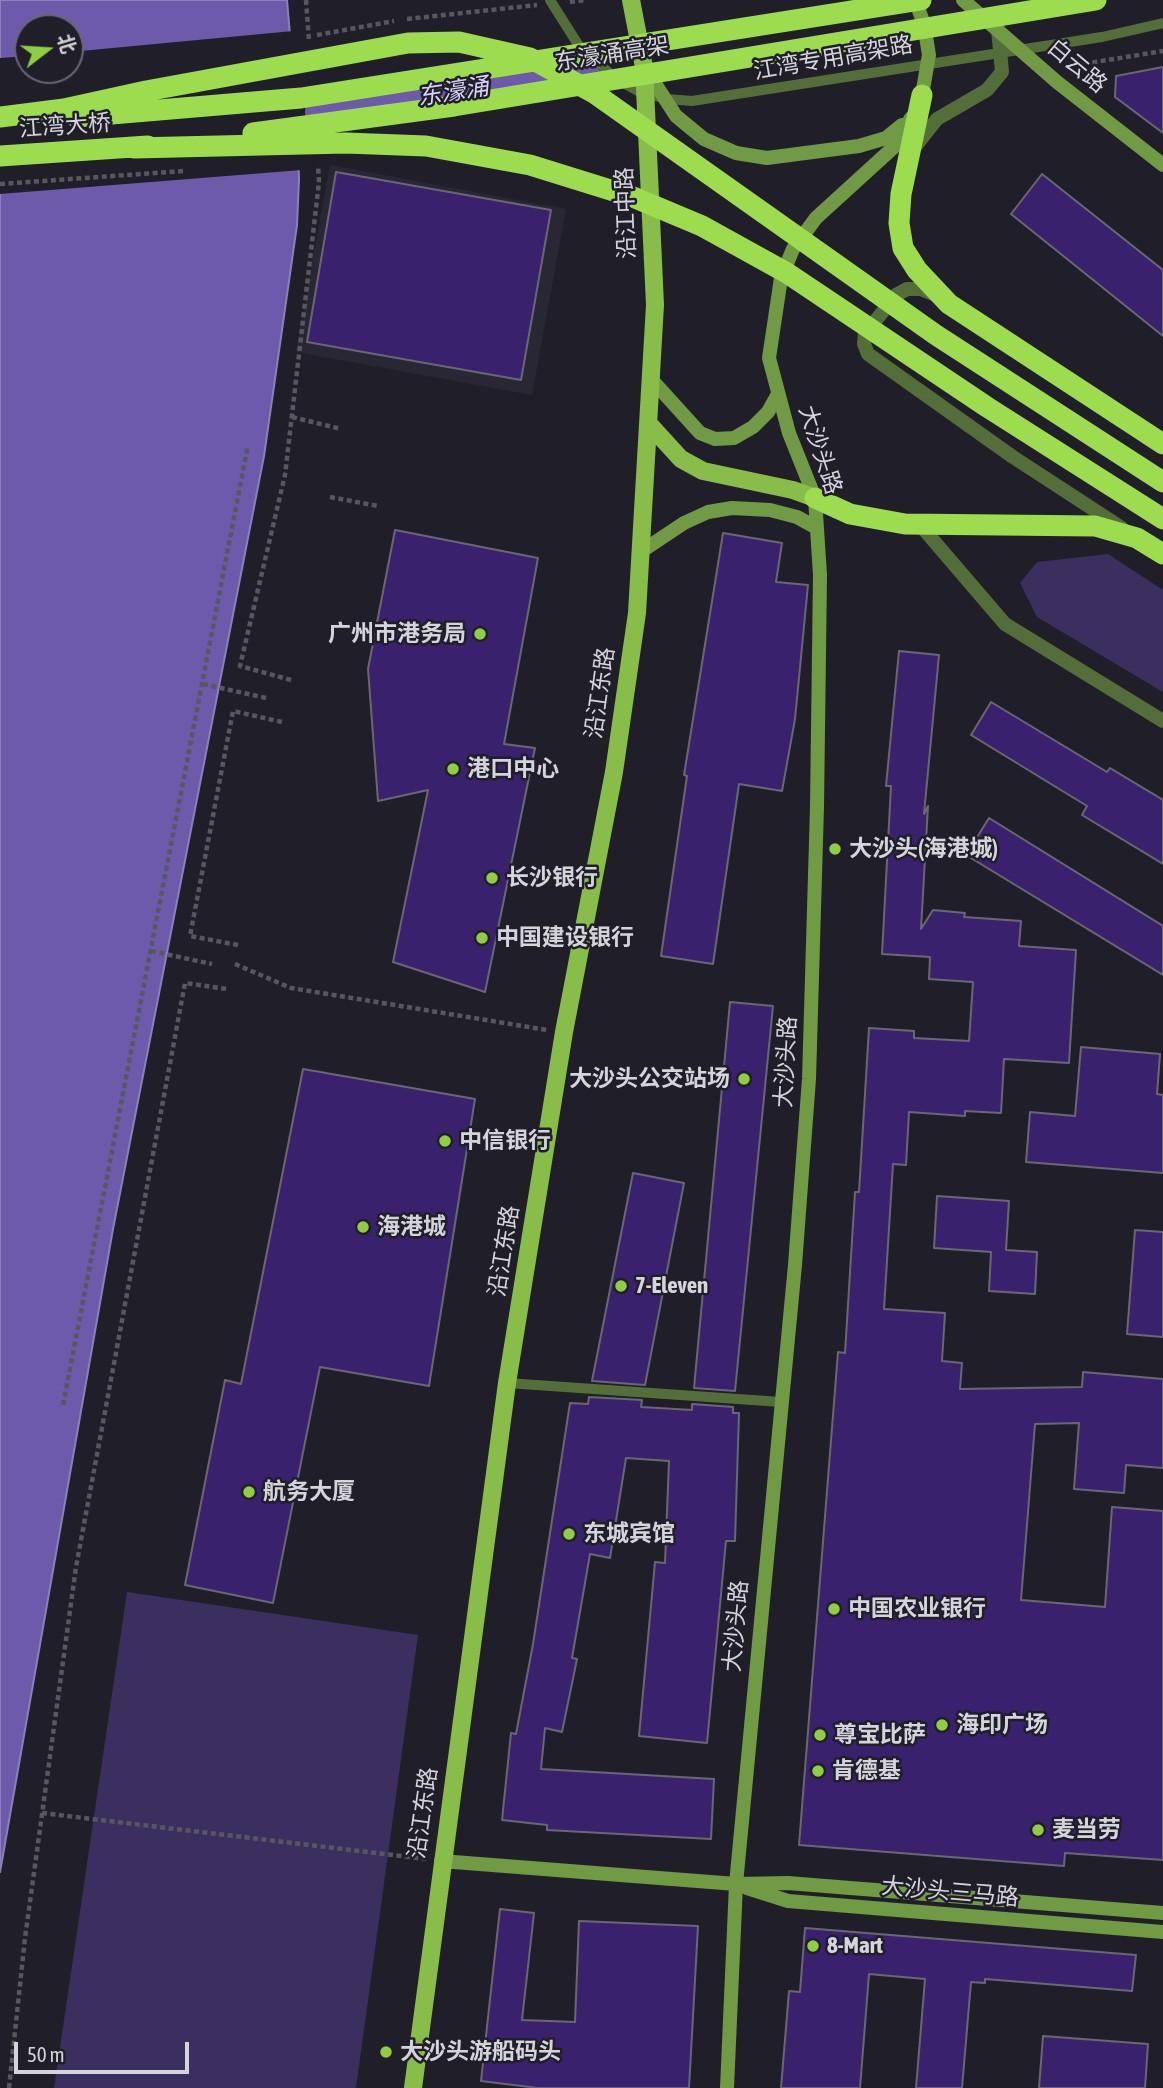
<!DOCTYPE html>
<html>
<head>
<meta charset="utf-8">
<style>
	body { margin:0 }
	#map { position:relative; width:1163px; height:2088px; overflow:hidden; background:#201f29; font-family:"Asap Condensed","Noto Sans SC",sans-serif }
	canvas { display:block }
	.north { position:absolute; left:14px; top:14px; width:70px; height:70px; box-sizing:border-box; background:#201f29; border:2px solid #686770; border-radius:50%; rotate:73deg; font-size:19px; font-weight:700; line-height:28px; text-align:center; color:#d5d4db }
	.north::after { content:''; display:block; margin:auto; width:24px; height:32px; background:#8fcd42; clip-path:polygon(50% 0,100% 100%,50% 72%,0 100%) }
	.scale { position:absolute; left:14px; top:2042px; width:175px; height:32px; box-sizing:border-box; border:4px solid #d5d4db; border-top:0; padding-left:9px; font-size:21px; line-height:24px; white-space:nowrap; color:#d5d4db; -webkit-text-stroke:5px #201f29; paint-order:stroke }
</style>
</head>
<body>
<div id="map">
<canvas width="1163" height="2088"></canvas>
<div class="north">北</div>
<div class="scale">50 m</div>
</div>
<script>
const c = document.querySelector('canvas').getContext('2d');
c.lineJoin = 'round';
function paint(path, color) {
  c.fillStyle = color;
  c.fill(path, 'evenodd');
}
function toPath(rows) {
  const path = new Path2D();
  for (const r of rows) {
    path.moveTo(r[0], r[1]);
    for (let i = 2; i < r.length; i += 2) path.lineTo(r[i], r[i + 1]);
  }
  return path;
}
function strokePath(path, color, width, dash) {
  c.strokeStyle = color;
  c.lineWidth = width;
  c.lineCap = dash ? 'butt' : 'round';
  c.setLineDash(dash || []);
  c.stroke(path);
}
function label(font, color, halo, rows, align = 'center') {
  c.font = font + ' "Asap Condensed","Noto Sans SC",sans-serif';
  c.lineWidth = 5;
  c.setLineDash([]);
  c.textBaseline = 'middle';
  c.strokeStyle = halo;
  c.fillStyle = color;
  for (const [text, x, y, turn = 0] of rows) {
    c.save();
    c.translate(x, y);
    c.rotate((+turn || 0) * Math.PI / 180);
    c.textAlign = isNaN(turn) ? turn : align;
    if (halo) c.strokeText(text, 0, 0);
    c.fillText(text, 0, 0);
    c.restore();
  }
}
const built = toPath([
	[330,165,566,209,532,395,296,352]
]);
const green = toPath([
	[1108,554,1163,590,1163,692,1037,617,1020,583,1037,562],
	[127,1592,418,1635,356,2088,54,2088]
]);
const water = toPath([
	[0,0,287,0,297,116,299,179,297,225,264,456,113,1229,0,1872,0,0],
	[28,28,70,28,70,70,28,70,28,28]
]);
const pier = toPath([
	[293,31,302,170,0,194,0,58,28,56,28,70,70,70,70,52]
]);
const river = toPath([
	[326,112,579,73]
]);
const building = toPath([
	[1163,67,1163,133,1115,97,1116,76,1163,67],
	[336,172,551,210,521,380,307,342,336,172],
	[1042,174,1163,270,1163,336,1011,214,1042,174],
	[395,530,538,558,504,744,535,748,485,992,393,962,428,790,378,801,368,669,395,530],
	[723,533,782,543,776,582,808,585,795,719,782,791,739,784,713,964,661,956,687,776,684,775,723,533],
	[899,651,939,655,924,814,928,806,921,929,933,910,965,913,964,917,1021,921,1019,946,1076,950,1069,1063,1004,1059,1001,1113,965,1111,965,1116,909,1112,906,1165,893,1164,884,1309,945,1313,942,1361,962,1363,960,1389,1082,1387,1083,1372,1163,1379,1163,1468,1126,1465,1124,1493,1074,1489,1079,1423,1035,1424,1021,1600,1105,1607,1112,1507,1163,1511,1163,1860,1065,1853,1064,1866,799,1845,838,1352,845,1353,855,1192,859,1192,869,1028,914,1031,914,1038,969,1041,973,982,929,979,930,957,882,954,891,786,886,786,899,651],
	[991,702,1107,772,1110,768,1163,800,1163,864,1082,815,1087,806,971,735,991,702],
	[989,818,1163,926,1163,975,966,855,989,818],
	[730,1002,773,1006,735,1391,694,1388,730,1002],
	[1081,1047,1160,1054,1157,1094,1163,1095,1163,1173,1026,1162,1030,1112,1075,1116,1081,1047],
	[303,1069,475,1099,429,1386,320,1367,273,1603,185,1585,225,1380,241,1384,303,1069],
	[633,1173,684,1183,645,1385,592,1381,633,1173],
	[937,1196,1009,1201,1006,1250,1037,1252,1035,1294,989,1291,991,1252,934,1248,937,1196],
	[1135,1230,1163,1232,1163,1337,1127,1334,1135,1230],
	[589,1397,642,1400,641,1407,692,1410,692,1404,733,1407,733,1413,739,1413,735,1541,726,1541,707,1743,639,1736,655,1562,665,1563,669,1461,626,1458,610,1558,590,1554,572,1658,577,1659,562,1732,545,1728,541,1769,714,1779,711,1839,547,1830,547,1825,502,1820,511,1733,516,1734,533,1644,570,1403,588,1404,589,1397],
	[500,1909,534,1913,522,2020,575,2022,579,1921,698,1926,689,2088,538,2088,481,2081,500,1909],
	[805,1928,1136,1955,1132,1991,985,1979,985,1983,971,1982,962,2088,916,2088,925,1979,869,1974,860,2088,781,2088,789,1991,800,1992,805,1928],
	[1043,2036,1148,2044,1145,2088,1039,2088,1043,2036]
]);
const path = toPath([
	[306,0,309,41],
	[570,2,586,0],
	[407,19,537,5],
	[317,35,394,21],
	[1069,71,1077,65,1163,51],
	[0,184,184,171],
	[292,417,341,429],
	[330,497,378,506],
	[291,680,240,666,285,475,319,182,318,165],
	[203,684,266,698],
	[238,945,190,936,233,711,282,722],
	[151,951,212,964],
	[235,964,291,988,547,1030],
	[63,1405,248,445],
	[42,1813,426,1859],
	[9,2088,25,1938,76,1567,185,983,227,989]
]);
const lane = toPath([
	[550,0,579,46,616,79,640,92,667,99,692,101,1102,37,1163,23],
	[507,1383,781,1402]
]);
const street = toPath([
	[914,148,937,119,987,90,1002,72,998,29],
	[938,296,921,289,907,289,896,295,865,334,864,344,868,354,1013,457,1122,528],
	[921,526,1005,624,1163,721]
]);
const secondary = toPath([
	[915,0,924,24,929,55,922,95,917,102],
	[963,0,1057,82,1163,165],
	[645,68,676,116,704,139,736,153,767,158,859,146,886,138,902,125],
	[651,379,700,433,715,439,734,438,753,427,768,412,778,394],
	[642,551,684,523,708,512,732,508,770,510,797,517,817,528],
	[441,1861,736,1884,788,1883,1163,1913],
	[747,1888,788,1901,1163,1932],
	[727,2088,736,1884,795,1265,809,1079,817,807,820,575,815,498,789,433,769,358,781,278,793,249,816,218,895,146,911,118]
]);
const primary = toPath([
	[649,424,681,459,703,471,793,490,815,498],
	[413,2088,507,1383,564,1032,614,772,637,613,655,305,644,67,631,0]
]);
const highway = toPath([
	[922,95,901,194,899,223,903,248,917,270,949,304,1163,444],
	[0,117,64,109,146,91,408,43,459,42,530,58,594,93,936,335,1163,482],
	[76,117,301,98,921,0],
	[253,133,454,106,1096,0],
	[134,148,346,143,426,146,530,165,633,197,702,226,787,273,987,407,1163,519],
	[0,156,148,146],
	[815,498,850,514,905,524,1095,526,1137,538,1163,554]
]);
const markers = [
	[480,634,7,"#8fcd42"],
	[453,769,7,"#8fcd42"],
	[835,849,7,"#8fcd42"],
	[492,878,7,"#8fcd42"],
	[482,938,7,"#8fcd42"],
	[744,1079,7,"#8fcd42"],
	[445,1141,7,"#8fcd42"],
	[363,1227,7,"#8fcd42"],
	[621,1286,7,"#8fcd42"],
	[249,1492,7,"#8fcd42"],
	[569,1534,7,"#8fcd42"],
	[834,1609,7,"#8fcd42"],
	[942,1725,7,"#8fcd42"],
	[820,1735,7,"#8fcd42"],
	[818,1771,7,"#8fcd42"],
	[1038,1830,7,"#8fcd42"],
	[813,1946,7,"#8fcd42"],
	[386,2052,7,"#8fcd42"]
];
const streetNames = [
	["东濠涌高架",612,54,-9],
	["江湾专用高架路",833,58,-10],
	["白云路",1077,66,40],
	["江湾大桥",65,126,-4],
	["沿江中路",626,213,-92],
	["大沙头路",820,450,72],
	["沿江东路",600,693,-82],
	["大沙头路",786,1062,-87],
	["沿江东路",504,1251,-81],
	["大沙头路",736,1626,-85],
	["沿江东路",423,1813,-82],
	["大沙头三马路",950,1892,5]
];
const poiNames = [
	["广州市港务局",466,634,"right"],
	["港口中心",467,769],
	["大沙头(海港城)",849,849],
	["长沙银行",506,878],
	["中国建设银行",496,938],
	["大沙头公交站场",730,1079,"right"],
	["中信银行",459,1141],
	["海港城",377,1227],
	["7-Eleven",635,1286],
	["航务大厦",263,1492],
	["东城宾馆",583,1534],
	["中国农业银行",848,1609],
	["海印广场",956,1725],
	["尊宝比萨",834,1735],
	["肯德基",832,1771],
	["麦当劳",1052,1830],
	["8-Mart",827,1946],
	["大沙头游船码头",400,2052]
];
const waterNames = [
	["东濠涌",453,92,-9]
];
paint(built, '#2a2735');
paint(green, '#3b2f5f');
paint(water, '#6e5aab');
strokePath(water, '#8d7fb9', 2);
paint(pier, '#201f29');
strokePath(river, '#6e5aab', 42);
paint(building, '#3a216d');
strokePath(building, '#696773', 2);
strokePath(path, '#585760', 4.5, [5, 3.5]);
strokePath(lane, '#546e3a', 10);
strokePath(street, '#546e3a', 14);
strokePath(secondary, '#719a44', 14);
strokePath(primary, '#88bd4a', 18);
strokePath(highway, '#9cdc4e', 21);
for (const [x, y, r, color] of markers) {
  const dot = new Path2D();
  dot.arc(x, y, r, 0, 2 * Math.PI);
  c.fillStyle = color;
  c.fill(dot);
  strokePath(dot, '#201f29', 2.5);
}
label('23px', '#d5d4db', '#201f29', streetNames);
label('bold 23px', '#d5d4db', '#201f29', poiNames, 'left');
label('italic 24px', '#d9d1fd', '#201f29', waterNames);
</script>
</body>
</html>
